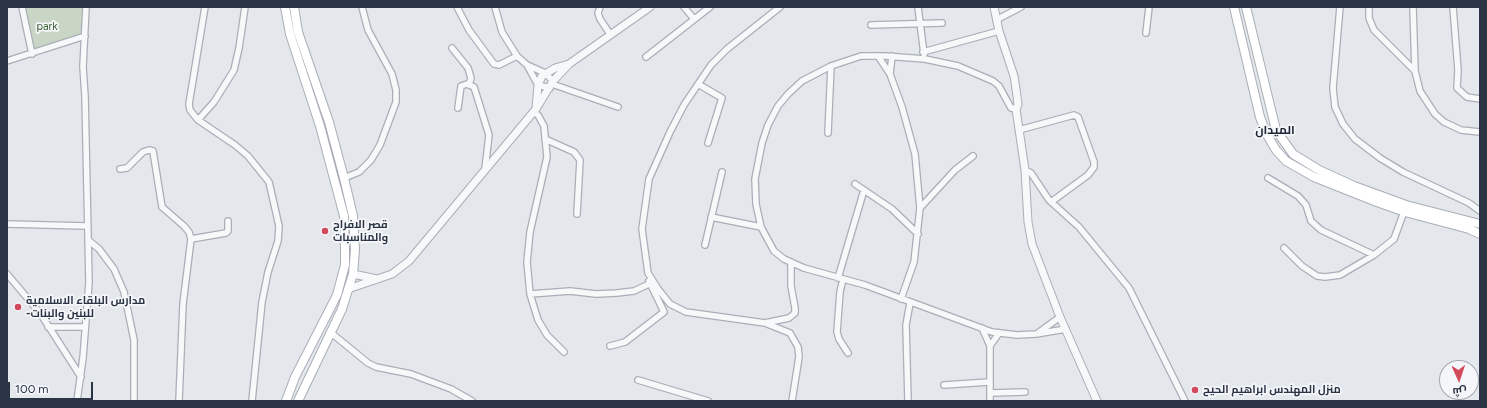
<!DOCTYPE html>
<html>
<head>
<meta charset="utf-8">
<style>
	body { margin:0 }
	#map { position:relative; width:1487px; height:408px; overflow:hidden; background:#e4e7ec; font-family:Figtree,Cairo,sans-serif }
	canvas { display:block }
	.frame { position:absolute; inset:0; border:8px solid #2b3445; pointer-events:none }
	.north { position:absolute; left:1439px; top:360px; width:40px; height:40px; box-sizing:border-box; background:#f4f6f9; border:1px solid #a4a8b1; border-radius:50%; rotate:177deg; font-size:11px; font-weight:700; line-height:16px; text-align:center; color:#2b3445 }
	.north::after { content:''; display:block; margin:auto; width:14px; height:18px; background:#d1495b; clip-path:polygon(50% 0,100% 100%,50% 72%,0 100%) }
	.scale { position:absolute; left:8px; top:382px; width:85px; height:18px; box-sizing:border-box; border:2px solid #2b3445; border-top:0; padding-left:5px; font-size:12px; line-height:14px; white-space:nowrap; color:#2b3445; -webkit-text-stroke:3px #f4f6f9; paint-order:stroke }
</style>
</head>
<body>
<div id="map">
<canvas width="1487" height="408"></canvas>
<div class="frame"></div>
<div class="north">ش</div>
<div class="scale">100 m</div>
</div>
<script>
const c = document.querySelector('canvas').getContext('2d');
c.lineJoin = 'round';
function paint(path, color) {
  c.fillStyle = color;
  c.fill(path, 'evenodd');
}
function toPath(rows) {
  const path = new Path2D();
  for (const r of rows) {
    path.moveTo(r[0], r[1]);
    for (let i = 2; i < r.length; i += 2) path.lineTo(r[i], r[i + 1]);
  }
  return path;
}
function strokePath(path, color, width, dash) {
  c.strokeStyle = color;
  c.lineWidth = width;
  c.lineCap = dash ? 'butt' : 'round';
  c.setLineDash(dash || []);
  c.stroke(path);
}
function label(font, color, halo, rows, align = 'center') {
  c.font = font + ' Figtree,Cairo,sans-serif';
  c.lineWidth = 3.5;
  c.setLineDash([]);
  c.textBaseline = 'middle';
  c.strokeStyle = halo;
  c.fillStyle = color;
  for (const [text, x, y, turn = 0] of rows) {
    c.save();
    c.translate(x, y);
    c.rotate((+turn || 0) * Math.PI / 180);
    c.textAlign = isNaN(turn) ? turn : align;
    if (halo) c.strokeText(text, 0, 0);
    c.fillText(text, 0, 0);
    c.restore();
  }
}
const green = toPath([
	[22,7,86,7,85,36,32,54]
]);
const minor = toPath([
	[22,7,32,54],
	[205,7,189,104,190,110,198,120,235,145,248,156,269,182,279,226,278,241,268,272,262,302,252,401],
	[457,7,469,30,494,64,499,65,517,56],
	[495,7,502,32,517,56,527,65,545,73,553,81],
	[600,7,598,13,600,19,610,34],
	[684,7,694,19],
	[780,7,727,49,711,65,684,105,670,132,649,179,642,229,648,273,658,289,670,304,686,312,765,323,789,318,795,313,795,308,791,286,791,262],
	[918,7,924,54],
	[1340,7,1333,88,1335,107,1343,124,1355,139,1380,158,1403,172,1469,203,1480,211],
	[1369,7,1369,18,1374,30,1415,71],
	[1413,7,1415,71,1420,91,1435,114,1444,122,1461,130,1480,132],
	[1453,7,1458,70,1457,88,1467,97,1480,99],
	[996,20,1021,7],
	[871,25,942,23],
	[1146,33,1149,7],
	[452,48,468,68,471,78,469,85],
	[923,52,999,31],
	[878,56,890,74,902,107,915,154,920,208,914,262,901,299],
	[646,57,710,7],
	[7,61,85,36],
	[527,65,538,85,550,88],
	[890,74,892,56],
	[552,84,618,107],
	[698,84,722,98,708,143],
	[458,108,461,86,467,84,474,87,489,135,485,169],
	[1016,109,1011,108,999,86,993,81,958,66,925,59,885,56,861,56,831,66,802,81,788,94,778,106,768,125,762,143,755,179,756,204,761,227,774,251,784,259,804,268,865,285,992,332,1017,335,1036,334,1066,329],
	[533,112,538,115,544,126,547,157,530,232,527,262,530,294,570,291,596,294,617,293,634,291,649,284],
	[198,120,214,102,234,70,239,48,245,7],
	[1019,130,1074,115,1078,117,1094,162,1094,167,1088,175,1051,202],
	[828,133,831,66],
	[545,139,574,152,580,160,577,214],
	[120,169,127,168,143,152,149,150,153,151,162,207,184,226,189,232,191,239,183,304,179,401],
	[1025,170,1031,173,1049,200,1079,227,1129,288,1185,401],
	[344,178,359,172,371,160,380,145,396,102,396,90,392,74,368,30,362,7],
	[1268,178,1298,196,1306,205,1311,221,1321,230,1374,255],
	[855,184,892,209,918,234],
	[920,208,955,170,973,156],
	[711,217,761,227],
	[7,224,87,226],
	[191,239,226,233,228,231,228,221],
	[88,240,99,249,114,269,124,292,134,340,134,401],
	[705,245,722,172],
	[1284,248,1302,266,1317,276,1325,277,1340,275,1374,255,1394,239,1405,209],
	[7,274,40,313,81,377],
	[838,278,864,190],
	[843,279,840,292,837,332,839,339,848,353],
	[530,294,538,320,547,335,564,352],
	[765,323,790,333,798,347,799,357,792,401],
	[48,327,85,327],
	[982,328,990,346,990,401],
	[330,332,368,363,376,367,411,374,451,389,472,401],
	[1038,333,1060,317],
	[610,346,625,342,664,312,649,281],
	[990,346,999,333],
	[638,380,708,401],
	[944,385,989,382],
	[990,393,1025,392],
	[77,401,83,358,89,282,85,96,83,67,86,7],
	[908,401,906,325,910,303]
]);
const tertiary = toPath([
	[994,7,999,31,1014,76,1017,96,1018,105,1016,109,1025,170,1028,222,1032,244,1060,317,1097,401],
	[536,108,538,85,542,76,555,68,569,64],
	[353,274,377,279],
	[348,289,392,274,409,261,536,109,553,81,569,64,650,7]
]);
const secondary = toPath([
	[285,7,290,34,320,126,344,216,345,250,345,265,337,295,295,377,286,401],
	[294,7,298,32,329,122,344,178,353,216,355,250,353,274,342,309,298,401],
	[1234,7,1260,117,1266,133,1276,150,1286,161,1314,177,1377,202,1405,212,1469,229,1480,234],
	[1246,7,1276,130,1293,154,1319,170,1354,186,1406,205,1480,224]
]);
const markers = [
	[325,231,4,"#d1495b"],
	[18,307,4,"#d1495b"],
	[1195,390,4,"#d1495b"]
];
const parkNames = [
	["park",47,27]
];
const poiNames = [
	["قصر الافراح",333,225],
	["والمناسبات",333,238],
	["مدارس البلقاء الاسلامية",26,301],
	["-للبنين والبنات",26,314],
	["منزل المهندس ابراهيم الحيح",1203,390]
];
const neighbourhoodNames = [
	["الميدان",1275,130]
];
paint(green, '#c9d6c5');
strokePath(minor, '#a9aeb7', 8);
strokePath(tertiary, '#a9aeb7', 9);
strokePath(secondary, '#a9aeb7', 10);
strokePath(minor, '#f7f8fa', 5.5);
strokePath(tertiary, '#f7f8fa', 7);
strokePath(secondary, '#fff', 8);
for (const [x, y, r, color] of markers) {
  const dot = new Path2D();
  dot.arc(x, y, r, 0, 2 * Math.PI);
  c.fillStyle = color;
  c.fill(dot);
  strokePath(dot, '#f4f6f9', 1.5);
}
label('11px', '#3f6138', '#f4f6f9', parkNames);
label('bold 11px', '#2b3445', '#f4f6f9', poiNames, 'left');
label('bold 12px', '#1d2536', '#f4f6f9', neighbourhoodNames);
</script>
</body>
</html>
